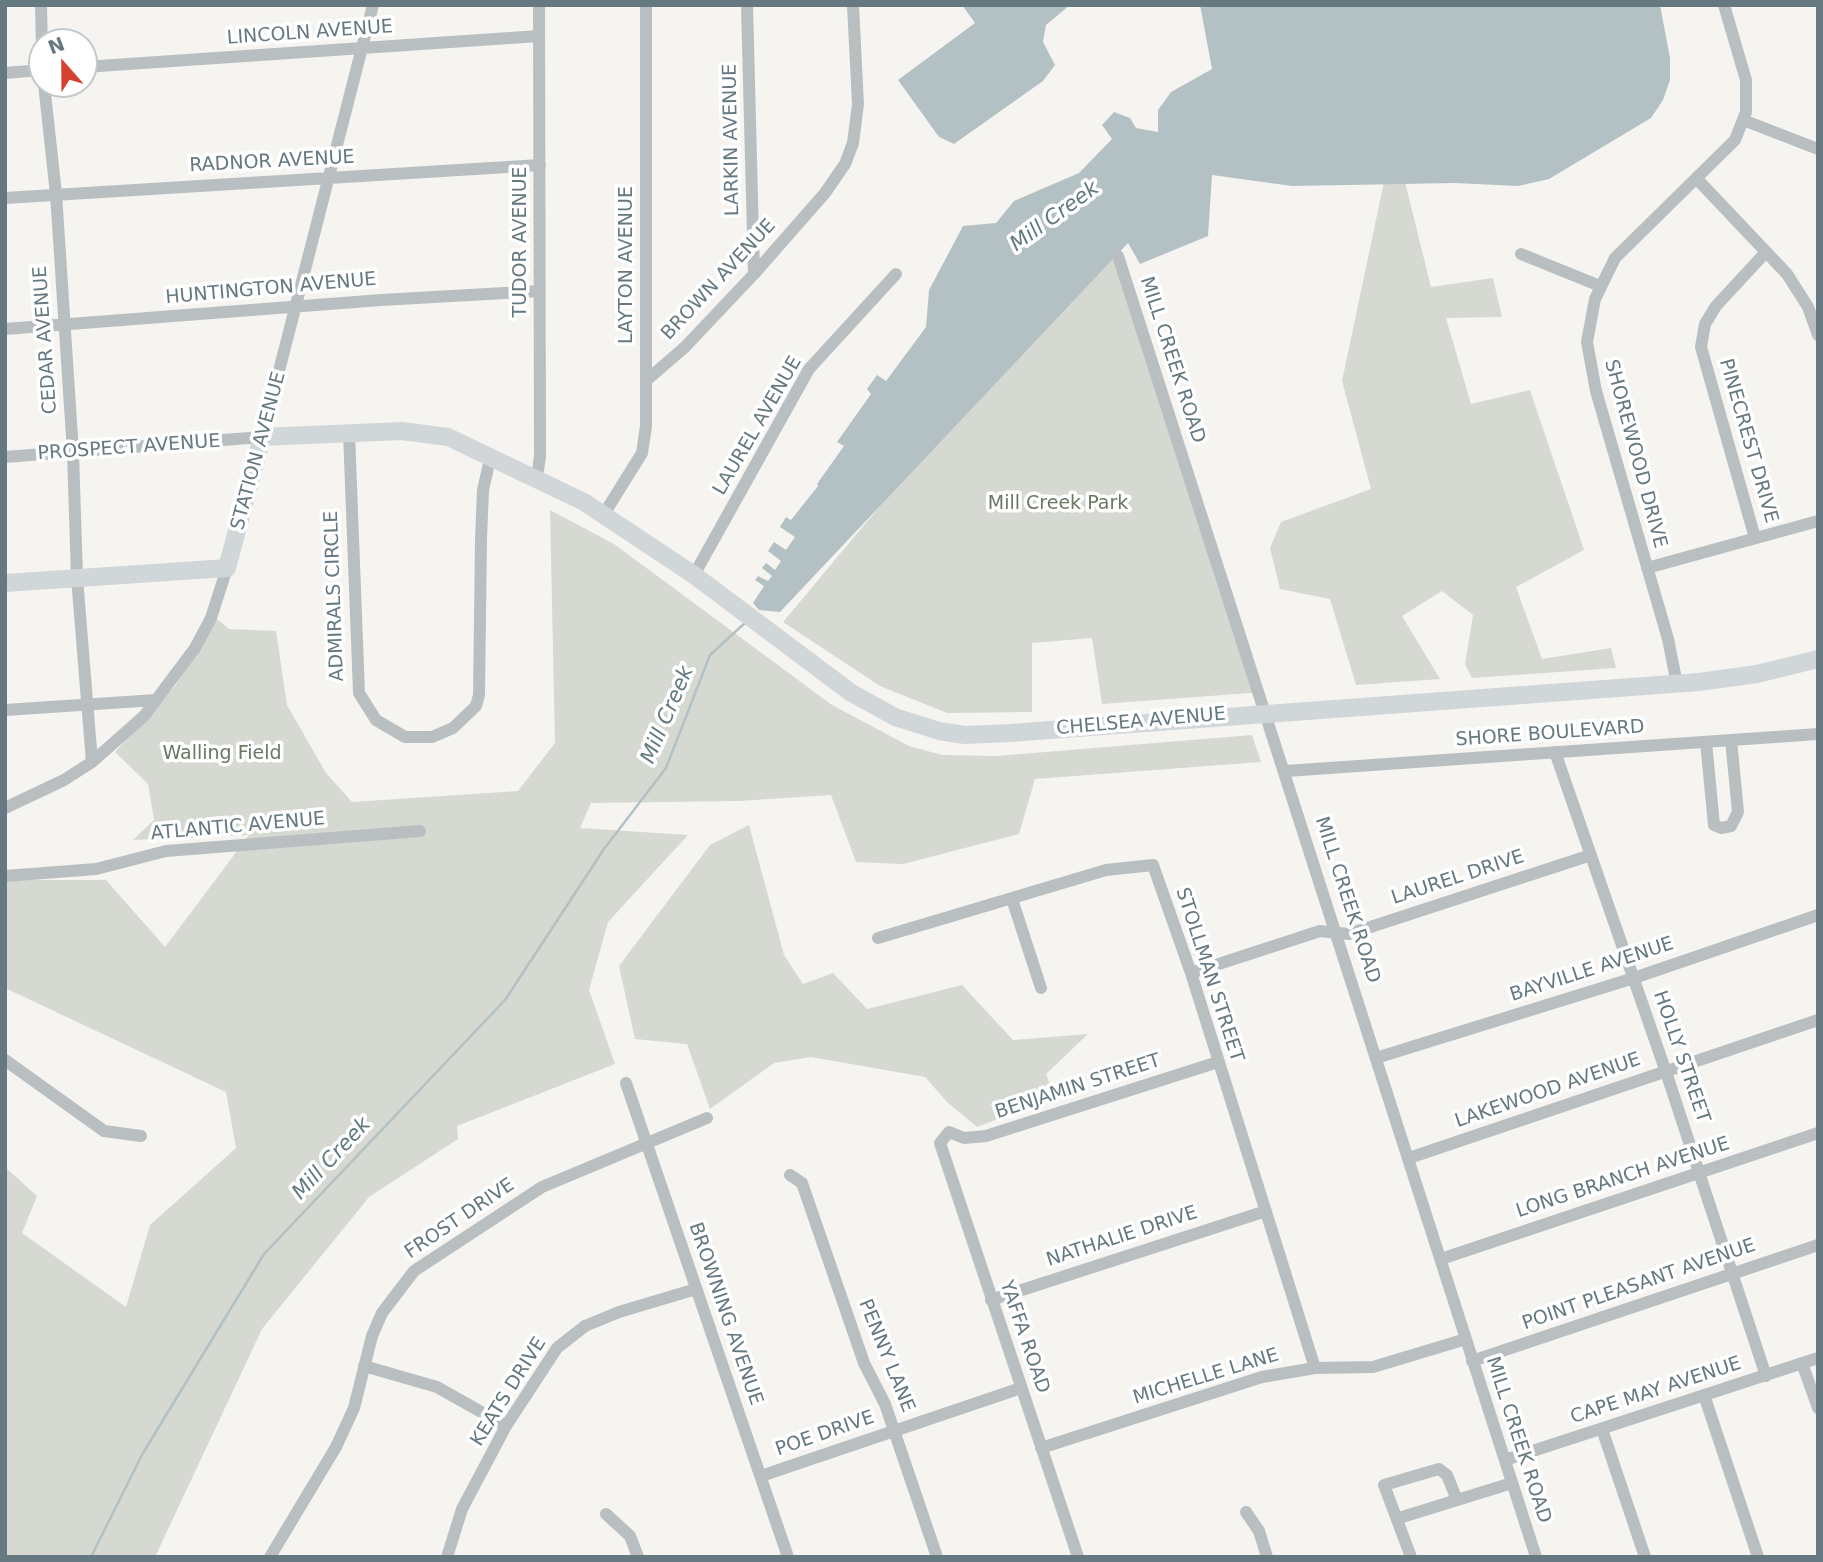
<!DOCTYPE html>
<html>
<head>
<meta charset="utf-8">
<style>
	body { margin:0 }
	#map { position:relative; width:1823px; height:1562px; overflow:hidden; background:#f5f4f1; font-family:"DejaVu Sans",sans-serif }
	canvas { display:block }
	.frame { position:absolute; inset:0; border:7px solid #667880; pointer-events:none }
	.north { position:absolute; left:28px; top:28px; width:70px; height:70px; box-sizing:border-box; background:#fff; border:2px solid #c2c9cc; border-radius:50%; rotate:339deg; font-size:19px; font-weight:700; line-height:28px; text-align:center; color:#667880 }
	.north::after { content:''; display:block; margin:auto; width:24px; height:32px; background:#d54131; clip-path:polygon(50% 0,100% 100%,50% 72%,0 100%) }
</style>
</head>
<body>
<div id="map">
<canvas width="1823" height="1562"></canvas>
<div class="frame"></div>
<div class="north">N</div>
</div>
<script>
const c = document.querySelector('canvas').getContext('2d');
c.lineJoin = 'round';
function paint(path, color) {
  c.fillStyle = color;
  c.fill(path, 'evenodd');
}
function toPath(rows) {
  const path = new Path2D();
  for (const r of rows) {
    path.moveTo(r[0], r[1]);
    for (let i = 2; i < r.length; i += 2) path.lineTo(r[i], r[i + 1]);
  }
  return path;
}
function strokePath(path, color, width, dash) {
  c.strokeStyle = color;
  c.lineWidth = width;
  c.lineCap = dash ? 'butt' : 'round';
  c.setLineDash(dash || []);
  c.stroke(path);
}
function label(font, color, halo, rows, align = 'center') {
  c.font = font + ' "DejaVu Sans",sans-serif';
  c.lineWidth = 7;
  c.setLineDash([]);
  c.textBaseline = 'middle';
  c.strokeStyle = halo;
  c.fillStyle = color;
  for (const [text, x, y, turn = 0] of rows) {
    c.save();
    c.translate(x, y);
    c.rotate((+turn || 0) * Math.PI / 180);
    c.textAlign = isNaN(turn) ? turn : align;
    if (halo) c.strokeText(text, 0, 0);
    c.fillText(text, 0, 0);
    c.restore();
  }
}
const green = toPath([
	[1384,182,1405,182,1431,287,1493,278,1502,317,1446,318,1471,404,1530,390,1584,550,1516,587,1542,659,1611,648,1616,668,1472,678,1465,664,1473,615,1442,591,1402,616,1440,679,1356,685,1330,599,1280,589,1270,548,1281,522,1371,489,1342,381],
	[1117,248,1264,692,1102,704,1092,638,1032,643,1032,712,947,713,880,686,783,622,1032,324],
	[550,510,614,544,832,705,909,746,942,755,997,756,1252,735,1261,762,1035,779,1019,834,903,864,856,862,831,795,740,801,591,803,580,828,688,835,608,922,589,990,615,1064,457,1126,458,1139,369,1197,262,1329,155,1557,5,1557,5,1167,37,1196,22,1233,126,1307,150,1225,236,1148,226,1092,5,988,5,880,106,880,165,947,249,835,133,840,154,820,148,784,115,752,175,686,217,619,229,629,276,631,287,705,326,773,352,802,518,791,555,743],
	[749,825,784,955,803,984,833,973,867,1009,962,985,1013,1040,1088,1034,1046,1074,1055,1097,977,1127,947,1102,925,1077,811,1057,774,1063,710,1109,687,1044,635,1039,619,966,710,845]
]);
const water = toPath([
	[962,5,1070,5,1046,25,1043,42,1055,65,1043,81,954,144,939,137,898,80,975,23],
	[1200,5,1660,5,1670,58,1670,80,1663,100,1651,118,1549,179,1518,186,1455,183,1292,186,1212,175,1208,236,1140,264,1128,243,780,612,759,610,753,603,764,586,755,580,758,576,768,581,772,576,762,568,766,563,775,570,781,561,768,551,774,542,786,550,795,537,780,527,786,517,791,520,818,486,817,484,844,446,837,442,871,394,867,389,877,375,886,381,926,327,929,290,963,226,996,223,1014,201,1079,173,1112,139,1102,125,1114,112,1130,118,1136,128,1158,132,1158,110,1171,92,1212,69]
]);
const stream = toPath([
	[91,1557,143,1453,264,1254,505,1000,604,849,666,768,710,655,746,622]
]);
const minor = toPath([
	[41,5,42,50],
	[747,5,754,274],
	[84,67,539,36],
	[5,73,42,70],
	[44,84,56,194,73,452,77,578,92,762],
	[1743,120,1818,149],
	[1697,179,1787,274,1808,307,1818,335],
	[5,198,540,165],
	[1521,254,1600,286],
	[1118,256,1536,1557],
	[5,329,381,300,540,291],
	[648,379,685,347,754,274,825,193,845,164,853,143,858,104,853,5],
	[349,433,359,693,376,720,405,737,432,737,453,728,476,706,479,695,481,539,483,490,491,455],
	[5,457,262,437,373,5],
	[537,478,540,456,539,5],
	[604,514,642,453,646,426,646,5],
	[1755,538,1701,347,1705,324,1716,306,1766,252],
	[1647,568,1818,521],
	[694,575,809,369,896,274],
	[1677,684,1668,639,1596,391,1587,342,1595,299,1615,258,1735,140,1746,112,1746,80,1724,5],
	[5,710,156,700],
	[1706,742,1714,825,1721,828,1731,826,1738,812,1731,740],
	[1555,752,1666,1072,1766,1376],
	[1286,771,1818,734],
	[5,808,64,780,92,762,144,716,195,648,211,618,227,568],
	[5,876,96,869,166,851,420,831],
	[1012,899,1041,988],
	[878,938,1106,870,1153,865,1191,973,1315,1368],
	[1191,973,1320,931,1349,934,1591,855],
	[1376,1058,1634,978,1818,915],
	[5,1060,104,1131,141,1136],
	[626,1083,788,1557],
	[1409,1158,1818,1020],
	[790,1175,802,1183,864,1363,885,1404,937,1557],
	[1441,1259,1818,1133],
	[991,1300,1266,1211],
	[1472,1361,1818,1245],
	[1802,1363,1818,1408],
	[364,1366,437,1387,506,1426],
	[1704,1395,1758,1557],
	[1602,1429,1645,1557],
	[1041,1448,1262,1377,1315,1368,1373,1367,1466,1339],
	[1505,1460,1818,1358],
	[761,1476,1021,1388],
	[1246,1512,1259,1531,1267,1557],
	[606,1514,630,1536,638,1557],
	[1399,1518,1512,1483],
	[270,1557,336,1447,354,1408,372,1336,382,1313,414,1271,542,1187,707,1118],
	[447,1557,462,1509,506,1426,557,1348,585,1326,619,1312,696,1289],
	[1078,1557,940,1143,949,1132,964,1138,986,1136,1218,1062],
	[1411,1557,1384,1485,1439,1469,1447,1475,1457,1500]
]);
const major = toPath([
	[5,583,227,568,262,437,402,431,448,437,584,502,694,575,850,692,895,717,939,731,965,735,1010,733,1699,682,1757,674,1818,659]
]);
const streetNames = [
	["LINCOLN AVENUE",310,33,-4],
	["LARKIN AVENUE",732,140,-91],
	["RADNOR AVENUE",272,162,-3],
	["TUDOR AVENUE",521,242,-90],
	["LAYTON AVENUE",627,265,-90],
	["BROWN AVENUE",719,280,-47],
	["HUNTINGTON AVENUE",271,289,-5],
	["CEDAR AVENUE",46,340,-94],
	["MILL CREEK ROAD",1172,360,72],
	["LAUREL AVENUE",758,426,-60],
	["PINECREST DRIVE",1748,441,74],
	["PROSPECT AVENUE",129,448,-4],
	["STATION AVENUE",259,451,-75],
	["SHOREWOOD DRIVE",1635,454,75],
	["ADMIRALS CIRCLE",335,596,-92],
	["CHELSEA AVENUE",1141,722,-5],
	["SHORE BOULEVARD",1550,734,-4],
	["ATLANTIC AVENUE",238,827,-5],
	["LAUREL DRIVE",1458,878,-18],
	["MILL CREEK ROAD",1347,900,72],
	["BAYVILLE AVENUE",1592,970,-18],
	["STOLLMAN STREET",1209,975,72],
	["HOLLY STREET",1681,1057,71],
	["BENJAMIN STREET",1078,1087,-18],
	["LAKEWOOD AVENUE",1548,1091,-19],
	["LONG BRANCH AVENUE",1623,1178,-18],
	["FROST DRIVE",460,1219,-34],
	["NATHALIE DRIVE",1122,1237,-18],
	["POINT PLEASANT AVENUE",1639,1285,-19],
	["BROWNING AVENUE",725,1314,71],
	["YAFFA ROAD",1024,1337,71],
	["PENNY LANE",886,1356,68],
	["MICHELLE LANE",1206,1377,-17],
	["CAPE MAY AVENUE",1656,1391,-18],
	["KEATS DRIVE",509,1392,-58],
	["POE DRIVE",825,1434,-19],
	["MILL CREEK ROAD",1518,1440,72]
];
const parkNames = [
	["Mill Creek Park",1058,504],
	["Walling Field",222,754]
];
const waterNames = [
	["Mill Creek",1055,217,-36],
	["Mill Creek",668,715,-67],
	["Mill Creek",332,1159,-47]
];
paint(green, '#d5d9d1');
paint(water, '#b4c1c4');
strokePath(stream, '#b4c1c4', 2.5);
strokePath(minor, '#b9bfc1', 12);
strokePath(major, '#d1d6d9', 18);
label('19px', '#667880', '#fff', streetNames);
label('19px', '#6b7864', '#fff', parkNames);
label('italic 21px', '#62797d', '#fff', waterNames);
</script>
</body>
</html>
